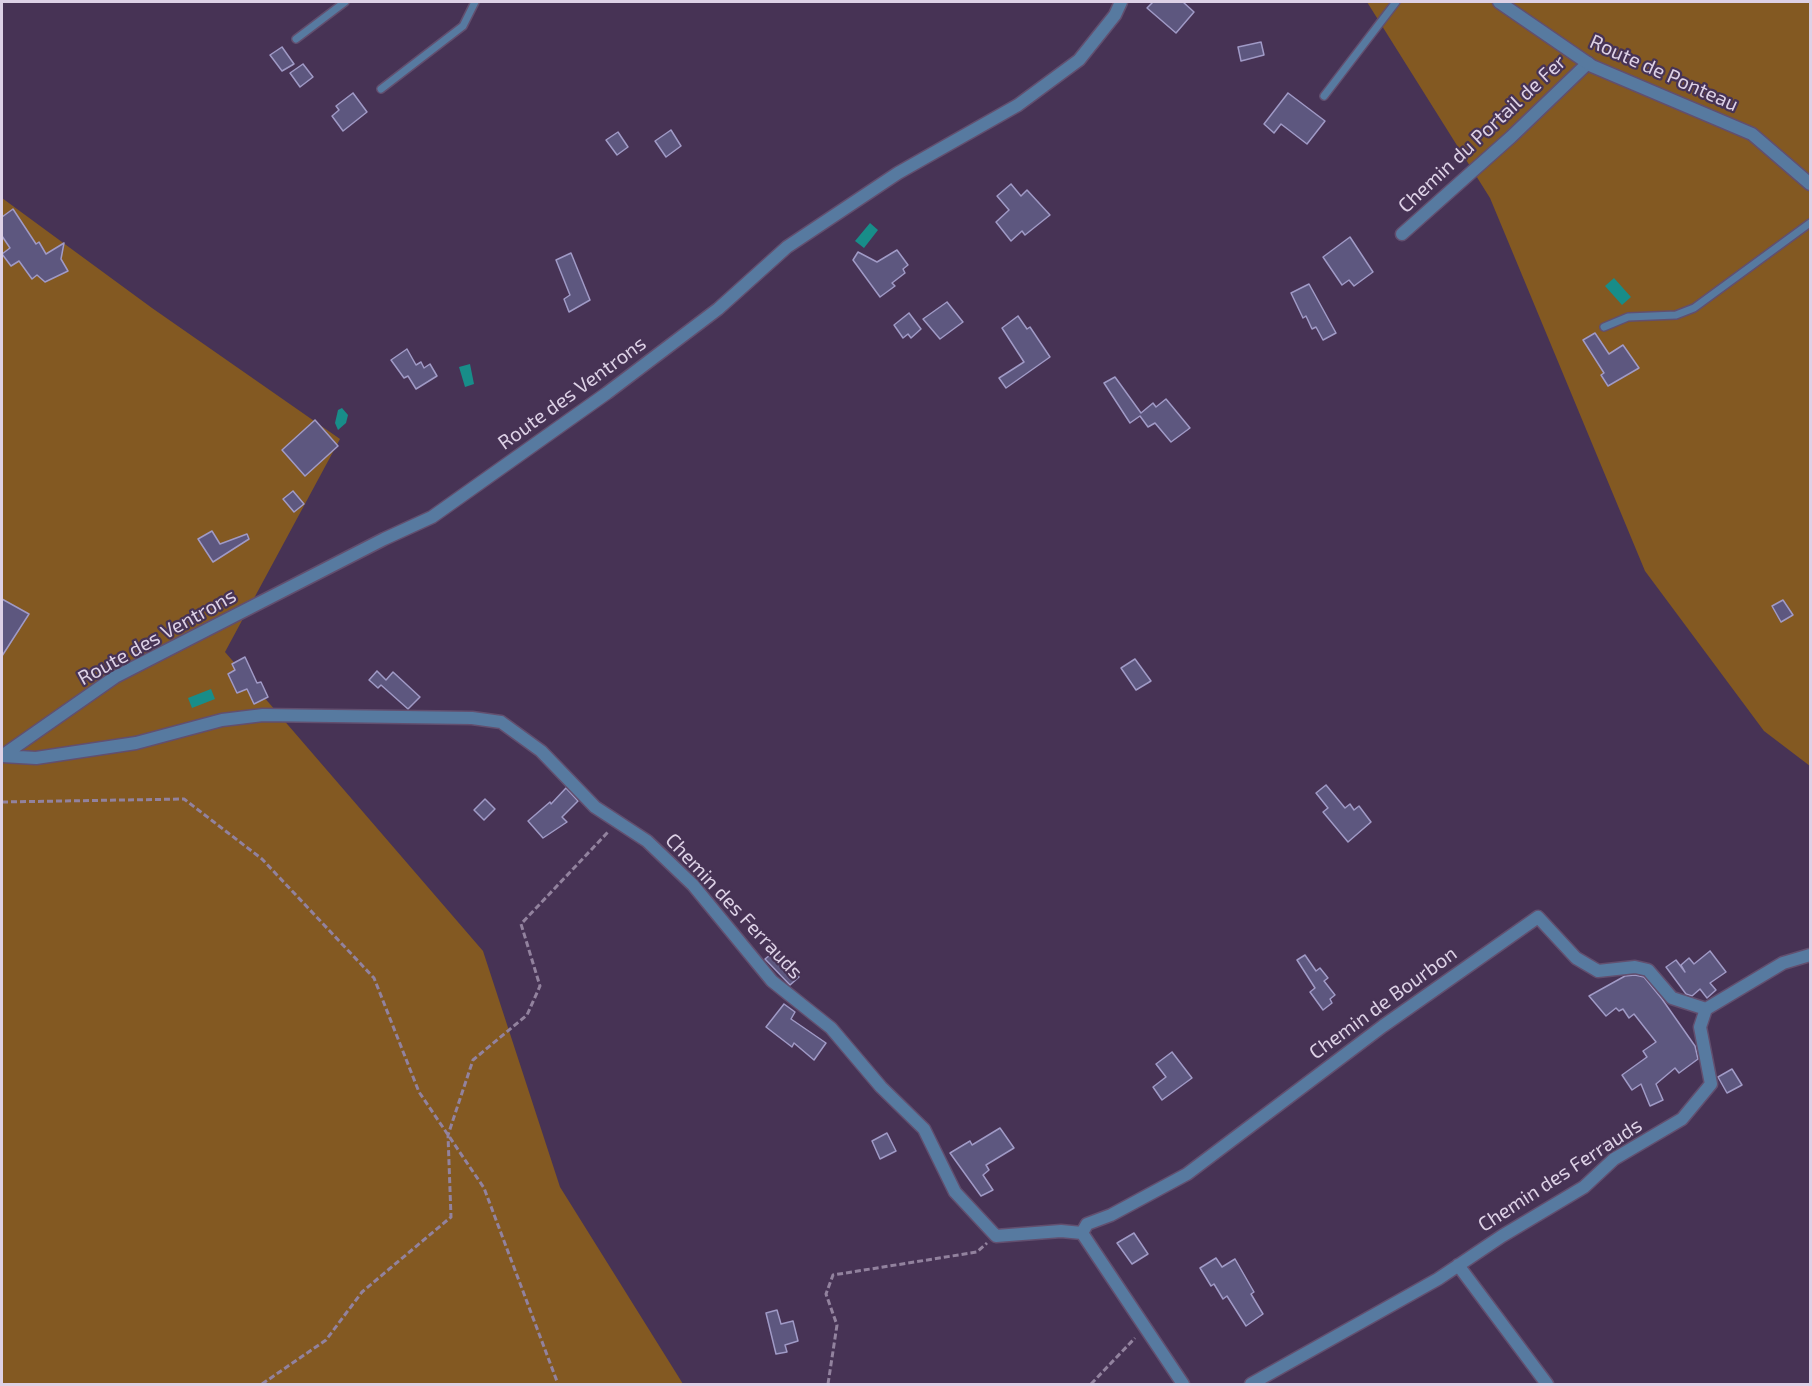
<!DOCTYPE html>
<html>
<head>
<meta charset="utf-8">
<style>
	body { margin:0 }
	#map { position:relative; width:1812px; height:1386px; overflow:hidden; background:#473355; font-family:"Exo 2",sans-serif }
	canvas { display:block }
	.frame { position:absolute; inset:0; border:3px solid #ddd1e6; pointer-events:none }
</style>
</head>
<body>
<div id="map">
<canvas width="1812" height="1386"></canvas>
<div class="frame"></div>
</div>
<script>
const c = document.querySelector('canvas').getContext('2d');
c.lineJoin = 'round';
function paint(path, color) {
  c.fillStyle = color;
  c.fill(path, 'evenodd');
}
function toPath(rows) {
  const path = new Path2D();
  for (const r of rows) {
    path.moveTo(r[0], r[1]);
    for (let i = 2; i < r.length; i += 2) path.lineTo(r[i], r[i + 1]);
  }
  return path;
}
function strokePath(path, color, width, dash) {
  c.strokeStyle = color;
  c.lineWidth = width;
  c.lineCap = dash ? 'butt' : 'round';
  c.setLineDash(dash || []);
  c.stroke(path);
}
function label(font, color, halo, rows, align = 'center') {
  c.font = font + ' "Exo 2",sans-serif';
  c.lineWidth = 4.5;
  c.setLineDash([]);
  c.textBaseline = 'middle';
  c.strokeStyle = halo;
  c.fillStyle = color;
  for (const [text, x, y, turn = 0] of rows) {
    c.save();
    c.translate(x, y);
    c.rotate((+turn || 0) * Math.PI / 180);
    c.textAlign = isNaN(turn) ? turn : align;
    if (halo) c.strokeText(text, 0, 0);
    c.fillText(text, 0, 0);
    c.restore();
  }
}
const green = toPath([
	[1367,2,1810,2,1810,766,1764,731,1645,571,1490,198],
	[2,198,152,308,340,439,225,652,483,951,560,1187,683,1384,2,1384]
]);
const water = toPath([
	[870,223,878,230,864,248,855,241],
	[1614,278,1631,297,1622,305,1605,286],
	[470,364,474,384,465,387,459,367],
	[342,408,348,415,346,423,338,430,335,423,338,410],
	[211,689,215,699,192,708,188,698]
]);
const building = toPath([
	[1153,2,1183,2,1194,12,1176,33,1147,8,1153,2],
	[1261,42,1264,55,1241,61,1238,47,1261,42],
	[282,47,294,64,282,71,270,55,282,47],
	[303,64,313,77,300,87,290,73,303,64],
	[353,93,367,112,343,131,332,116,339,110,336,106,353,93],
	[1288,93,1325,121,1307,144,1281,124,1274,133,1264,124,1288,93],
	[671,130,681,146,666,157,655,141,671,130],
	[618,132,628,147,617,155,606,140,618,132],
	[1011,184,1021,196,1027,190,1050,215,1025,235,1022,231,1011,241,996,222,1009,210,997,196,1011,184],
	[13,209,36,244,39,242,46,254,64,243,61,259,68,271,45,282,37,275,32,279,19,261,11,266,2,254,10,248,2,236,2,217,13,209],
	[1350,237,1373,272,1354,286,1349,280,1342,285,1323,257,1350,237],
	[897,250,908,265,903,269,905,273,892,283,895,286,880,297,853,260,858,252,877,262,897,250],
	[571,253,590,300,569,312,564,299,570,295,556,260,571,253],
	[1309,284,1336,333,1323,340,1316,327,1312,329,1306,316,1303,318,1291,293,1309,284],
	[947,302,963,322,940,339,923,319,947,302],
	[909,313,921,329,911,338,908,334,903,338,894,325,909,313],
	[1018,316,1027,329,1030,327,1050,357,1006,388,999,378,1024,362,1002,328,1018,316],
	[1595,333,1609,354,1623,345,1639,368,1608,386,1601,375,1604,373,1583,340,1595,333],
	[407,349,416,365,421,362,424,368,430,364,437,376,416,389,408,376,404,378,391,360,407,349],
	[1115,377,1141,413,1153,403,1156,407,1166,399,1190,428,1171,442,1155,423,1148,427,1140,416,1130,423,1104,383,1115,377],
	[315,420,338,446,305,476,282,450,315,420],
	[293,491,304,504,294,512,283,499,293,491],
	[212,531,220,544,247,534,249,539,213,562,198,539,212,531],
	[2,599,29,614,2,656,2,599],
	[1783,600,1793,615,1781,622,1772,606,1783,600],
	[245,657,257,683,261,682,268,697,254,704,247,689,237,693,228,674,235,670,232,664,245,657],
	[1135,659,1151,681,1136,690,1121,668,1135,659],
	[377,671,386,680,393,672,420,697,408,709,381,685,378,688,369,680,377,671],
	[1326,785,1345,808,1350,804,1354,810,1359,806,1371,822,1348,842,1323,812,1328,808,1316,793,1326,785],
	[566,788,578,801,562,817,567,822,543,838,528,821,550,802,551,804,566,788],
	[485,799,495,809,484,820,474,810,485,799],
	[775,951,799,977,790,985,765,959,775,951],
	[1710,951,1726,972,1710,983,1716,990,1707,998,1700,989,1692,996,1686,994,1666,967,1676,960,1685,972,1681,965,1689,958,1694,964,1710,951],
	[1305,955,1316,971,1320,968,1328,978,1324,981,1335,995,1330,999,1332,1003,1323,1010,1310,992,1315,988,1297,960,1305,955],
	[1635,975,1644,977,1662,999,1695,1046,1698,1059,1679,1073,1675,1068,1656,1084,1663,1100,1650,1106,1641,1084,1632,1090,1622,1075,1647,1057,1643,1051,1656,1042,1634,1014,1629,1018,1623,1009,1619,1011,1616,1008,1606,1016,1589,996,1625,976,1635,975],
	[784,1004,795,1012,791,1019,826,1043,814,1060,794,1043,792,1047,766,1027,784,1004],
	[1172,1052,1192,1078,1162,1100,1153,1087,1166,1077,1156,1064,1172,1052],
	[1732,1069,1742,1085,1727,1093,1718,1077,1732,1069],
	[1000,1128,1014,1148,986,1165,989,1170,983,1175,993,1190,981,1196,950,1153,970,1141,972,1145,1000,1128],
	[887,1133,896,1151,880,1159,872,1141,887,1133],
	[1134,1233,1148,1254,1132,1264,1117,1243,1134,1233],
	[1216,1258,1222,1267,1235,1259,1254,1292,1251,1294,1263,1314,1246,1326,1227,1296,1223,1299,1214,1284,1211,1286,1200,1268,1216,1258],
	[777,1310,781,1324,793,1321,798,1341,785,1345,787,1352,776,1354,766,1313,777,1310]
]);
const path = toPath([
	[2,802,184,799,262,859,374,978,419,1092,484,1188,558,1384],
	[262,1384,326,1340,362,1292,451,1217,448,1135,473,1060,527,1015,540,986,521,924,608,832],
	[828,1384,837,1325,826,1294,833,1275,977,1252,987,1243],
	[1091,1384,1135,1338]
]);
const service = toPath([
	[296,39,345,2],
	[381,89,463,26,475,2],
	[1324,96,1396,2],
	[1604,327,1628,317,1676,315,1694,308,1810,223]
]);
const minor = toPath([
	[1402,234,1511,137,1588,63],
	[2,756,36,758,136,743,222,720,263,715,472,718,501,722,541,751,595,807,647,841,693,885,772,981,831,1028,881,1087,924,1129,955,1192,996,1236,1061,1231,1082,1233,1183,1384],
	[2,756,115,677,384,539,432,517,607,393,718,309,787,247,898,173,1018,105,1079,60,1115,15,1121,2],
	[1082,1233,1087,1224,1111,1215,1187,1174,1383,1026,1538,917,1576,958,1598,971,1635,967,1648,970,1672,998,1706,1009],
	[1458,1265,1547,1384],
	[1251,1384,1438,1279,1502,1236,1584,1187,1614,1159,1682,1119,1711,1084,1700,1027,1706,1009,1783,963,1810,955]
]);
const tertiary = toPath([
	[1499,2,1592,66,1752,134,1810,184]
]);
const streetNames = [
	["Route de Ponteau",1664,73,24],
	["Chemin du Portail de Fer",1482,134,-43],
	["Route des Ventrons",572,393,-36],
	["Route des Ventrons",157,637,-29],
	["Chemin des Ferrauds",734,906,47],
	["Chemin de Bourbon",1383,1003,-36],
	["Chemin des Ferrauds",1560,1175,-33]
];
paint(green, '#835922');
paint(water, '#188d89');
paint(building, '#5d577f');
strokePath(building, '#a09ac6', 1.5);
strokePath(service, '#624f6f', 10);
strokePath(minor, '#624f6f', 15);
strokePath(tertiary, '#624f6f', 15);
strokePath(path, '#92829e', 3, [6, 3]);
strokePath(service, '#577aa0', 7);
strokePath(minor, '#577aa0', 12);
strokePath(tertiary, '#577aa0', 12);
label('20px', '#ddd1e6', '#473355', streetNames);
</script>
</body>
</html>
